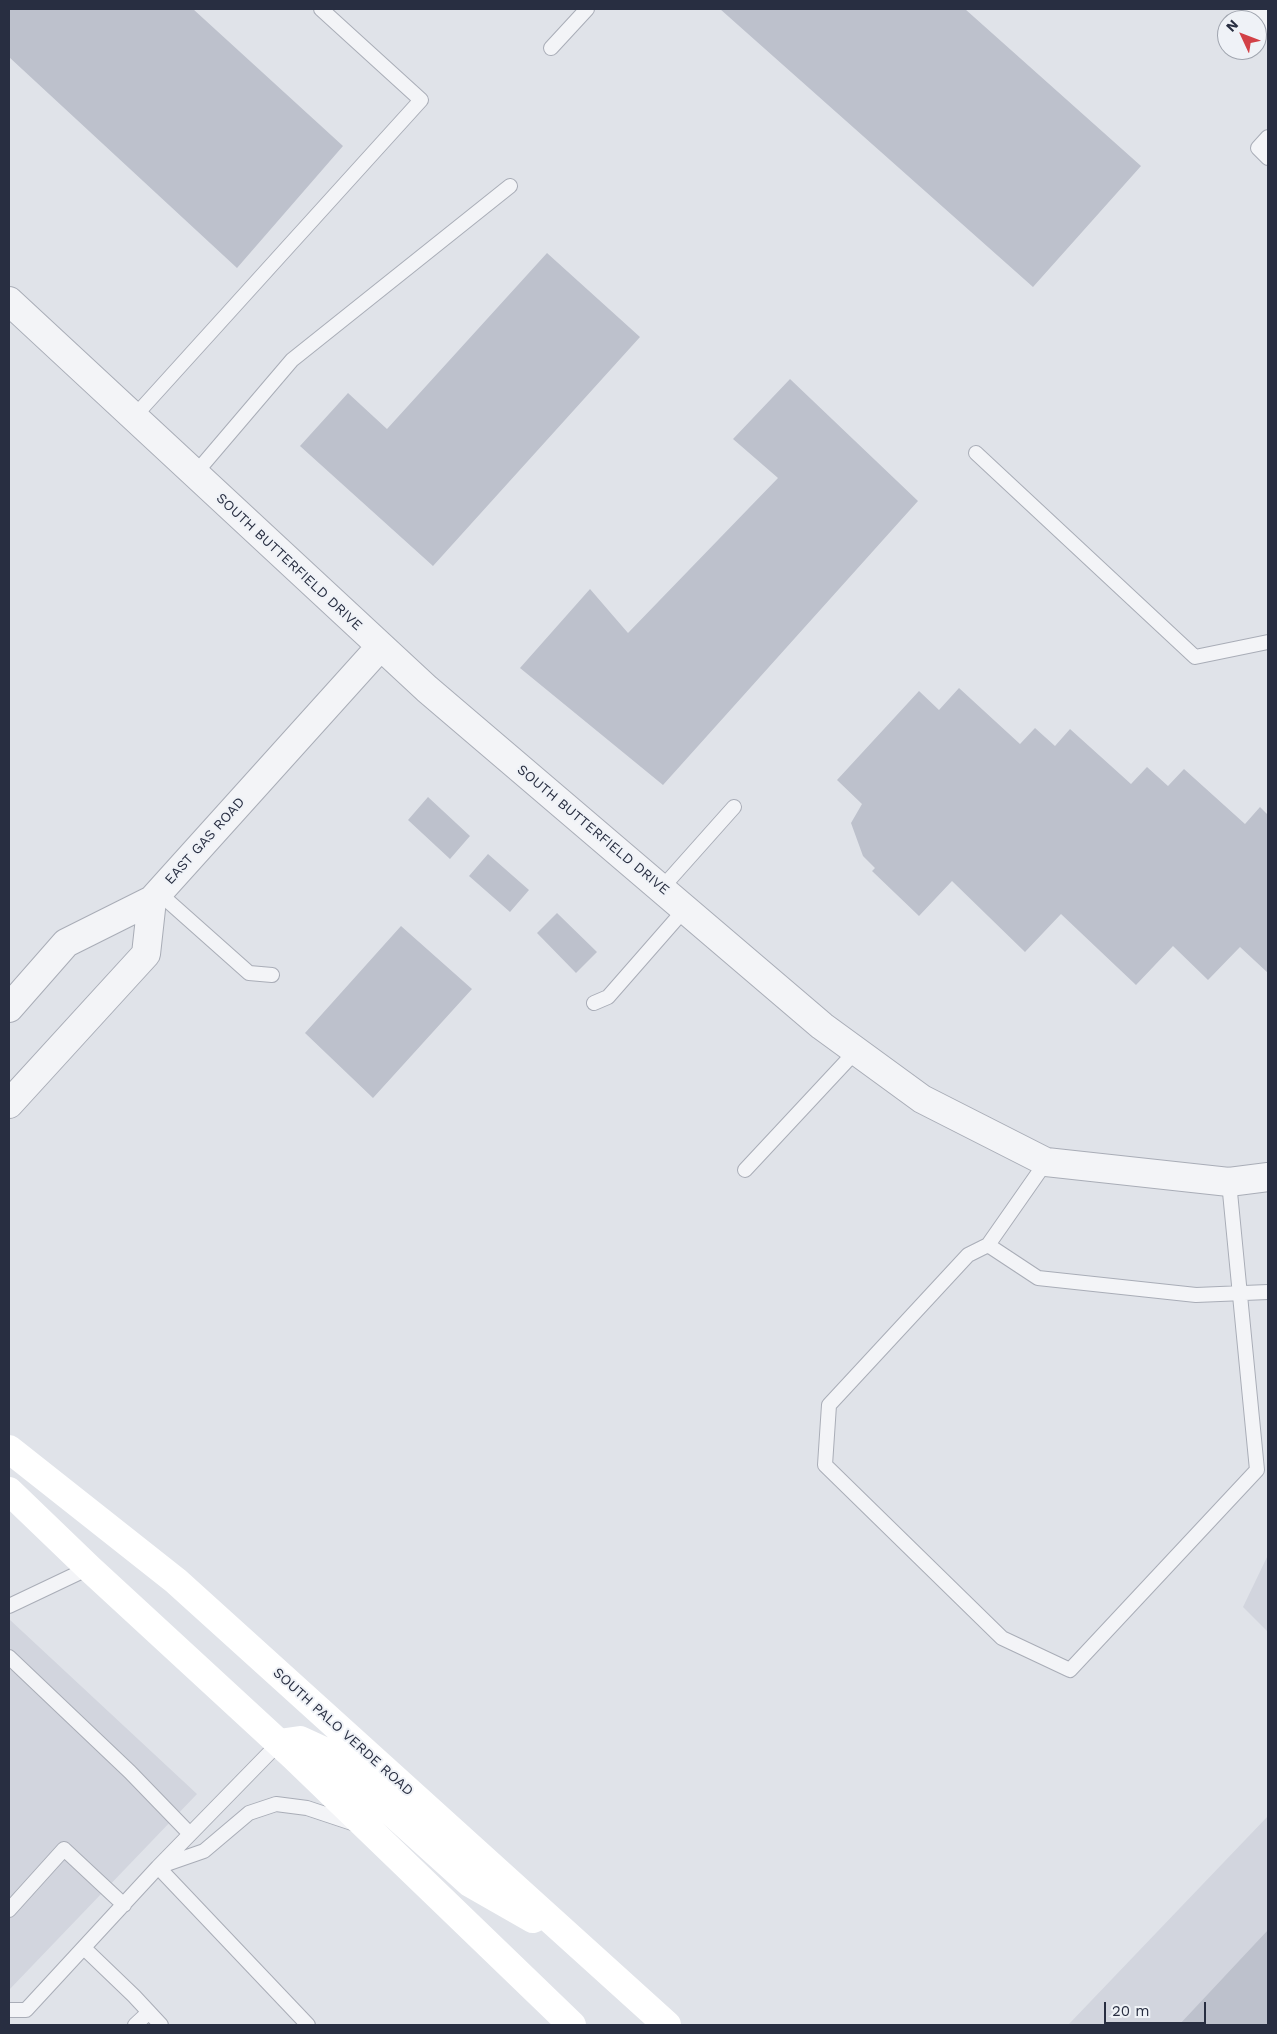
<!DOCTYPE html>
<html>
<head>
<meta charset="utf-8">
<style>
	body { margin:0 }
	#map { position:relative; width:1277px; height:2034px; overflow:hidden; background:#e0e3e9; font-family:"Work Sans",sans-serif }
	canvas { display:block }
	.frame { position:absolute; inset:0; border:10px solid #282e41; pointer-events:none }
	.north { position:absolute; left:1217px; top:10px; width:50px; height:50px; box-sizing:border-box; background:#eff2f7; border:1px solid #9fa4ae; border-radius:50%; rotate:313deg; font-size:14px; font-weight:700; line-height:20px; text-align:center; color:#282e41 }
	.north::after { content:''; display:block; margin:auto; width:18px; height:22px; background:#d24147; clip-path:polygon(50% 0,100% 100%,50% 72%,0 100%) }
	.scale { position:absolute; left:1104px; top:2002px; width:102px; height:22px; box-sizing:border-box; border:2px solid #282e41; border-top:0; padding-left:6px; font-size:15px; line-height:18px; white-space:nowrap; color:#282e41; -webkit-text-stroke:4px #eff2f7; paint-order:stroke }
</style>
</head>
<body>
<div id="map">
<canvas width="1277" height="2034"></canvas>
<div class="frame"></div>
<div class="north">N</div>
<div class="scale">20 m</div>
</div>
<script>
const c = document.querySelector('canvas').getContext('2d');
c.lineJoin = 'round';
function paint(path, color) {
  c.fillStyle = color;
  c.fill(path, 'evenodd');
}
function toPath(rows) {
  const path = new Path2D();
  for (const r of rows) {
    path.moveTo(r[0], r[1]);
    for (let i = 2; i < r.length; i += 2) path.lineTo(r[i], r[i + 1]);
  }
  return path;
}
function strokePath(path, color, width, dash) {
  c.strokeStyle = color;
  c.lineWidth = width;
  c.lineCap = dash ? 'butt' : 'round';
  c.setLineDash(dash || []);
  c.stroke(path);
}
function label(font, color, halo, rows, align = 'center') {
  c.font = font + ' "Work Sans",sans-serif';
  c.lineWidth = 4;
  c.setLineDash([]);
  c.textBaseline = 'middle';
  c.strokeStyle = halo;
  c.fillStyle = color;
  for (const [text, x, y, turn = 0] of rows) {
    c.save();
    c.translate(x, y);
    c.rotate((+turn || 0) * Math.PI / 180);
    c.textAlign = isNaN(turn) ? turn : align;
    if (halo) c.strokeText(text, 0, 0);
    c.fillText(text, 0, 0);
    c.restore();
  }
}
const built = toPath([
	[1268,1555,1268,1632,1243,1607],
	[9,1619,197,1794,9,1990],
	[1268,1816,1268,2025,1068,2025]
]);
const building = toPath([
	[9,9,193,9,343,146,237,268,9,57],
	[720,9,965,9,1141,166,1033,287],
	[547,253,640,337,433,566,300,446,348,393,387,429],
	[790,379,918,501,663,785,520,668,590,589,628,633,778,478,733,439],
	[959,688,1020,744,1035,728,1055,746,1070,729,1131,784,1147,767,1168,786,1184,769,1245,824,1260,807,1268,815,1268,973,1240,947,1208,980,1173,946,1136,985,1061,914,1025,952,952,881,919,916,872,871,875,868,863,856,851,823,862,804,837,780,919,691,939,710],
	[428,797,470,836,450,859,408,820],
	[488,854,529,890,510,912,469,876],
	[557,913,597,952,576,973,537,933],
	[401,926,472,989,373,1098,305,1033],
	[1268,1930,1268,2025,1179,2025]
]);
const lane = toPath([
	[551,48,587,9],
	[1268,137,1258,148,1268,158],
	[133,418,421,100,321,9],
	[976,453,1195,657,1268,642],
	[194,475,292,360,510,186],
	[661,889,734,807],
	[159,893,249,973,272,975],
	[594,1003,608,997,685,909],
	[1046,1162,988,1245,1038,1278,1196,1295,1268,1292],
	[745,1170,856,1051],
	[988,1245,968,1255,829,1405,825,1465,1002,1638,1070,1670,1257,1470,1229,1182],
	[9,1606,89,1568],
	[9,1657,130,1772,190,1834],
	[9,1910,64,1849,124,1905],
	[84,1948,134,1996,161,2025],
	[9,2010,26,2010,158,1867,279,1743],
	[135,2025,149,2012],
	[308,2025,158,1867,204,1851,249,1813,276,1804,307,1808,355,1824]
]);
const street = toPath([
	[1256,9,1268,20],
	[9,301,427,689,822,1026,922,1099,1046,1162,1229,1182,1268,1177],
	[9,1008,66,943,152,900,380,647],
	[9,1104,146,954,152,900]
]);
const secondary = toPath([
	[9,1449,176,1581,667,2025],
	[9,1491,89,1568,293,1756,572,2025],
	[279,1743,300,1740,324,1751,470,1883,533,1919]
]);
const streetNames = [
	["SOUTH BUTTERFIELD DRIVE",289,562,43],
	["SOUTH BUTTERFIELD DRIVE",593,830,40],
	["EAST GAS ROAD",205,841,-48],
	["SOUTH PALO VERDE ROAD",343,1732,42]
];
paint(built, '#d2d5de');
paint(building, '#bdc1cc');
strokePath(lane, '#a9adb7', 16);
strokePath(street, '#a9adb7', 30);
strokePath(lane, '#f3f4f7', 14);
strokePath(street, '#f3f4f7', 28);
strokePath(secondary, '#fff', 28);
label('14px', '#282e41', '#eff2f7', streetNames);
</script>
</body>
</html>
